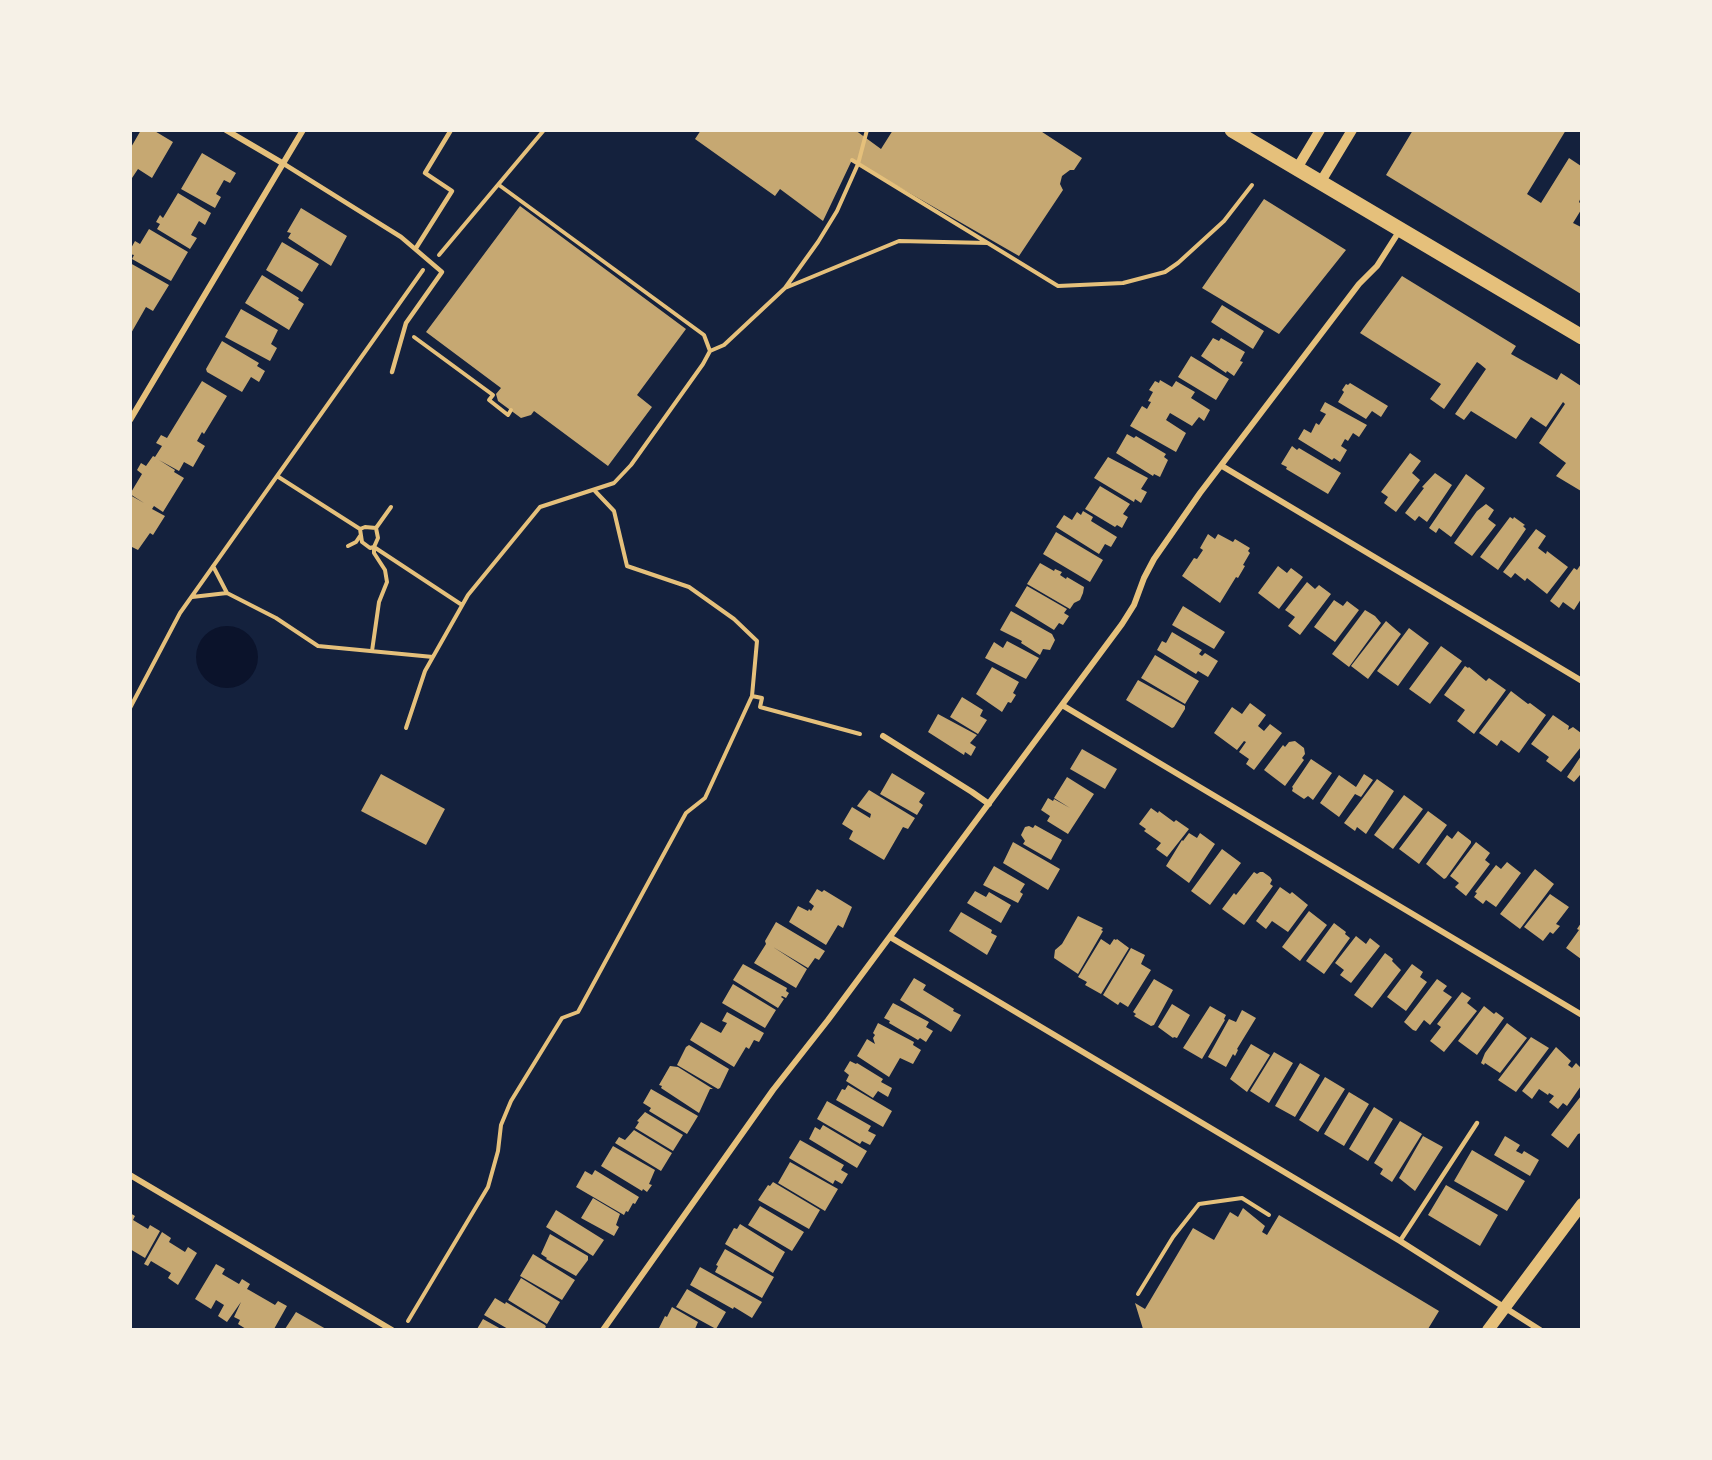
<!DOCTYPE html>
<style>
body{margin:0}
#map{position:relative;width:1712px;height:1460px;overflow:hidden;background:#14213d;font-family:Ubuntu,sans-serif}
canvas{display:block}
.frame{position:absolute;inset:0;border:132px solid #f6f1e7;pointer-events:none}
</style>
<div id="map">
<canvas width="1712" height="1460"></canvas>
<div class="frame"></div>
</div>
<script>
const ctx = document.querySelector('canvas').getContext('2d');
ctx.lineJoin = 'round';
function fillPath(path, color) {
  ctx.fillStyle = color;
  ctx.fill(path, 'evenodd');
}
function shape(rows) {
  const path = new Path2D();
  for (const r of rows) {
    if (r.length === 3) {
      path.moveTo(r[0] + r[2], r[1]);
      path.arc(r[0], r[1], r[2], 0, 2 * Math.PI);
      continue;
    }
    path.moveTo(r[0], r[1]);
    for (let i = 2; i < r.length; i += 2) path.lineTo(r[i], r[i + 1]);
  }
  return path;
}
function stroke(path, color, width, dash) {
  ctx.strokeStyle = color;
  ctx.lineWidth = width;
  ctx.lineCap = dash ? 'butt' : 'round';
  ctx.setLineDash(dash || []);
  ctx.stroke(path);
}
fillPath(shape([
 [227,657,31]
]), '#0b132b');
fillPath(shape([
 [141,130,153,130,173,142,152,178,138,169,130,181,130,149],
 [701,130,855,130,881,149,893,130,1039,130,1082,158,1074,170,1070,170,1062,176,1060,184,1063,190,1019,256,852,160,823,221,780,189,775,196,695,139],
 [1413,130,1566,130,1527,194,1541,203,1569,158,1581,166,1581,197,1579,202,1581,204,1581,210,1573,223,1581,227,1581,294,1386,175],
 [202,153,236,173,230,183,224,180,216,194,221,197,215,208,181,189],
 [178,193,211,213,205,225,199,221,191,235,197,238,190,249,157,229,160,224,156,222,160,215,163,218],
 [1264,199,1346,250,1279,334,1202,288],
 [520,206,686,329,637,395,652,407,608,466,534,411,531,415,521,418,498,401,496,394,501,388,426,332],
 [301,208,347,236,331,266,288,238,291,233,287,232],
 [149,229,188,252,171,281,132,259,134,255,130,254,130,250,135,241,140,244],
 [282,242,319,264,302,292,266,270],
 [130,263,169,285,153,311,146,307,130,335],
 [262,275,299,298,298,300,304,304,289,330,245,303],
 [1402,276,1516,346,1511,354,1557,380,1561,373,1581,386,1581,491,1556,476,1566,463,1539,443,1565,404,1563,402,1546,427,1531,417,1516,439,1471,411,1464,420,1455,414,1486,369,1480,364,1477,362,1444,409,1430,399,1441,384,1360,333],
 [1222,305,1264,331,1253,349,1211,322],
 [241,309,278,330,271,344,277,348,270,361,225,337],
 [1213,338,1219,341,1221,338,1245,352,1240,361,1243,362,1234,376,1227,371,1226,373,1201,356],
 [222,341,259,363,257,366,265,371,259,382,251,377,242,392,207,372,206,369],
 [1191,356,1229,379,1216,400,1178,377],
 [1160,380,1172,387,1176,381,1195,392,1191,398,1210,410,1204,421,1199,417,1192,426,1170,413,1166,420,1186,433,1176,452,1130,426,1142,406,1147,409,1151,402,1148,401,1153,392,1149,390,1155,381,1159,383],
 [202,381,227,396,204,434,202,432,197,441,205,446,193,467,184,462,179,471,159,460,175,470,174,472,184,478,163,512,154,506,152,509,165,516,153,535,150,533,138,550,130,546,130,495,144,503,130,494,142,474,137,470,141,463,146,466,153,456,155,457,162,446,156,443,161,435,167,438],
 [1350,383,1388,406,1381,417,1372,411,1366,419,1338,402,1344,392,1342,390,1346,384,1348,385],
 [1325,402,1367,425,1359,437,1353,433,1348,441,1345,439,1341,446,1347,450,1340,462,1334,458,1332,460,1298,439,1304,429,1311,433,1316,423,1319,425,1326,414,1320,411],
 [1127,434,1134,438,1136,436,1166,454,1164,457,1168,460,1160,477,1154,474,1153,476,1116,453],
 [1292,446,1297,450,1299,448,1341,473,1328,494,1286,469,1287,467,1281,464],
 [1410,453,1421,461,1412,473,1420,480,1396,512,1384,503,1388,497,1381,492],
 [1108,457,1148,478,1141,489,1147,492,1141,503,1135,499,1134,502,1094,478],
 [1435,473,1452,485,1427,522,1419,516,1415,521,1405,513,1424,488,1422,487],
 [1466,474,1485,488,1451,537,1439,528,1436,533,1429,528],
 [1100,486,1130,504,1123,514,1128,517,1122,528,1117,525,1115,527,1085,509],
 [1486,504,1494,510,1488,519,1496,525,1472,556,1454,543,1477,511],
 [1083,511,1093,517,1091,521,1117,537,1111,547,1105,544,1099,554,1056,527,1064,515,1072,520,1077,512,1081,515],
 [1510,517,1513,519,1514,517,1525,525,1523,526,1526,529,1498,570,1480,557],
 [1536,529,1546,536,1538,548,1546,554,1547,551,1568,567,1547,594,1527,578,1525,581,1515,573,1511,578,1503,572],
 [1056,532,1103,560,1090,582,1043,554],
 [1208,534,1215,539,1218,534,1233,542,1235,539,1250,548,1248,551,1250,553,1243,565,1245,566,1238,578,1236,577,1220,603,1182,576,1194,558,1197,559,1203,550,1200,548],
 [1040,563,1054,571,1055,569,1062,572,1060,575,1066,579,1067,577,1084,587,1083,593,1080,600,1074,603,1070,609,1027,584],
 [1581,564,1581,599,1574,610,1563,602,1559,608,1550,601,1574,568,1577,570],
 [1278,566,1287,573,1291,568,1303,577,1279,609,1258,593],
 [1307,582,1315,589,1319,585,1331,594,1300,635,1288,626,1295,617,1285,610],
 [1027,586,1067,609,1064,613,1069,616,1063,625,1059,623,1054,630,1015,606],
 [1334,600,1343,606,1347,601,1359,610,1335,642,1314,627],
 [1183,606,1225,632,1214,649,1172,625],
 [1365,610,1375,616,1381,623,1349,667,1332,654],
 [1011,611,1052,634,1055,640,1050,650,1043,649,1040,655,1021,643,1022,641,1000,630],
 [1386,621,1401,634,1368,679,1351,666],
 [1409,628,1429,643,1398,686,1377,671],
 [1172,632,1202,650,1199,654,1202,656,1205,653,1218,661,1208,677,1198,671,1196,674,1157,650,1162,641,1166,643],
 [1007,641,1039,658,1026,679,985,658,994,642,1003,648],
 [1441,646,1462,661,1430,704,1409,689],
 [1155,655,1199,681,1185,704,1141,678],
 [1465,666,1468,668,1469,667,1486,681,1489,678,1506,690,1474,734,1457,721,1465,710,1444,695],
 [992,667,1019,682,1013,693,1016,695,1011,703,1008,702,1002,712,976,694],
 [1138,680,1185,706,1185,709,1174,727,1172,728,1126,700],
 [1511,691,1528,704,1530,703,1546,715,1519,753,1501,740,1497,746,1479,733],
 [962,697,983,710,980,716,987,720,978,734,950,717],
 [1250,703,1266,715,1258,726,1264,731,1270,724,1282,733,1254,770,1246,764,1249,759,1239,752,1246,742,1244,741,1237,750,1214,733,1232,707,1242,714],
 [938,714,977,735,970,743,976,747,971,756,965,752,964,755,928,732],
 [1553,715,1569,726,1568,730,1573,727,1581,733,1581,747,1561,772,1546,761,1549,757,1531,744],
 [1295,741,1304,748,1305,754,1302,758,1304,760,1285,786,1264,770,1283,745,1285,747,1289,742],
 [1082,749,1117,769,1105,789,1070,769],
 [1581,756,1581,776,1580,775,1574,782,1567,777],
 [1311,759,1332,773,1313,800,1308,796,1304,799,1292,791,1293,788,1292,787],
 [892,773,925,793,919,802,923,805,917,815,880,794],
 [381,774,445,809,426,845,361,811],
 [1364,774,1373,780,1361,797,1355,794,1339,817,1320,803,1339,775,1356,787],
 [1067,777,1094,794,1068,834,1047,821,1050,816,1041,810,1048,798,1053,801,1054,799,1070,808,1054,798],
 [1377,779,1394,791,1366,834,1357,827,1355,831,1344,823],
 [869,790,915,818,908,829,903,827,884,860,849,839,853,831,842,824,852,807,870,818,871,814,857,806],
 [1404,795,1423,809,1393,849,1374,835],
 [1151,808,1158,813,1159,811,1174,822,1176,820,1189,829,1167,857,1156,849,1161,843,1144,831,1146,829,1139,824],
 [1428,811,1447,825,1419,864,1399,849],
 [1035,825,1062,840,1051,860,1023,844,1025,841,1021,835,1025,827,1029,826,1033,828],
 [1458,831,1471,841,1471,843,1446,878,1444,879,1426,864,1447,835,1452,839],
 [1189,833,1197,838,1200,833,1215,844,1189,883,1166,866,1182,840,1183,841],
 [1013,842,1060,869,1048,890,1003,863],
 [1476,842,1490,853,1485,860,1490,864,1466,896,1455,887,1459,883,1450,876],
 [1222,849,1241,863,1210,905,1191,891],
 [1507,862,1521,873,1496,907,1486,900,1483,904,1474,897,1477,893,1475,892,1496,865,1501,869],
 [994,866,1025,884,1020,892,1023,894,1018,903,983,885],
 [1535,869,1554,884,1520,929,1500,914],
 [1254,872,1257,874,1260,872,1263,872,1270,877,1272,880,1270,884,1273,886,1244,925,1222,909,1234,893,1236,895],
 [1280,887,1290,894,1292,892,1308,905,1288,932,1272,921,1266,929,1256,921],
 [817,889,822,892,824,890,852,907,843,928,838,925,826,945,789,922,798,906,808,911,809,909,811,911,814,906,809,902],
 [975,891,986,897,989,892,1011,905,1001,923,967,903],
 [1550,894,1569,907,1556,924,1560,926,1553,934,1550,932,1543,941,1524,927],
 [1309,911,1327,925,1300,961,1282,947],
 [961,912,992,930,991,933,997,936,987,955,949,931],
 [1078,916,1103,928,1101,930,1103,931,1078,974,1054,958,1055,950,1062,944],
 [776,922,825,951,819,960,815,958,808,968,773,947,807,969,796,988,754,963,766,944,765,941],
 [1334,923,1346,932,1345,934,1350,938,1324,974,1306,961],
 [1581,923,1581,959,1566,948,1579,930,1577,929],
 [1356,936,1366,944,1370,938,1380,946,1351,983,1340,975,1344,970,1335,963],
 [1101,939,1110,945,1114,939,1116,940,1117,939,1129,948,1101,994,1085,985,1087,982,1078,977],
 [1131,948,1145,955,1141,964,1151,970,1128,1007,1120,1002,1118,1005,1103,995],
 [1385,953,1393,959,1392,961,1401,970,1372,1008,1354,995],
 [743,964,787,988,786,991,789,993,786,998,782,996,781,997,784,999,778,1008,733,980],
 [1412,964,1423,972,1420,977,1427,982,1406,1011,1387,997],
 [914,978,926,985,923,990,954,1009,953,1011,961,1015,951,1032,900,1000],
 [1154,979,1173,990,1154,1025,1151,1026,1134,1016,1136,1014,1133,1012],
 [1437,979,1447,986,1443,991,1452,997,1430,1025,1424,1020,1416,1031,1413,1030,1404,1022],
 [733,984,776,1010,765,1028,722,1003],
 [1462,992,1471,998,1467,1003,1477,1011,1444,1052,1430,1041,1441,1027,1437,1024],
 [893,1003,929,1022,926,1027,933,1031,926,1042,920,1038,918,1040,889,1023,890,1021,884,1018],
 [1172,1004,1190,1015,1177,1038,1174,1037,1173,1038,1158,1027],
 [1210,1006,1226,1015,1224,1019,1225,1020,1202,1059,1183,1048],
 [1484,1006,1494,1014,1496,1012,1504,1018,1477,1055,1458,1041],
 [1242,1010,1256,1018,1237,1049,1238,1050,1235,1056,1233,1054,1226,1067,1208,1057,1229,1019,1236,1022],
 [727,1012,764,1033,759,1042,754,1040,749,1049,746,1047,734,1067,690,1040,701,1022,721,1033,727,1023,722,1021],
 [878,1023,914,1042,913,1045,921,1050,913,1064,900,1058,889,1077,857,1056,867,1039,875,1044,873,1038,875,1035,873,1033],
 [1507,1023,1527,1038,1500,1073,1485,1063,1484,1065,1481,1063,1485,1053],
 [1531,1037,1549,1048,1516,1092,1498,1080],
 [1251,1044,1270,1055,1247,1092,1230,1079],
 [689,1045,729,1069,720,1088,718,1089,677,1065,686,1047],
 [1556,1047,1571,1061,1568,1065,1572,1068,1576,1063,1581,1068,1581,1086,1567,1106,1563,1103,1558,1109,1549,1102,1554,1096,1549,1093,1548,1095,1539,1089,1532,1099,1522,1091],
 [1274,1052,1293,1063,1269,1103,1250,1091],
 [850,1061,856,1064,857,1063,883,1079,881,1082,892,1088,888,1097,878,1091,873,1098,846,1081,849,1075,844,1071],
 [1300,1063,1320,1075,1295,1117,1275,1106],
 [670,1066,678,1067,713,1089,710,1089,699,1113,661,1088,662,1086,659,1085],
 [1325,1077,1345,1089,1318,1132,1299,1120],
 [848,1085,892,1111,883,1127,836,1100,842,1089,845,1090],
 [651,1089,698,1116,687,1134,649,1111,651,1108,643,1103],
 [1349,1092,1369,1104,1344,1146,1324,1134],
 [1581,1096,1581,1133,1578,1134,1568,1148,1551,1135],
 [827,1101,871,1126,868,1131,876,1135,870,1145,862,1141,860,1144,817,1119],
 [1374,1107,1393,1119,1368,1161,1349,1149],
 [645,1112,683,1135,673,1151,635,1128,639,1122,637,1121],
 [1400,1121,1422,1134,1392,1182,1380,1174,1383,1169,1374,1163],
 [823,1125,867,1151,857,1168,809,1139,815,1127,820,1130],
 [634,1130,672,1153,661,1171,615,1143,619,1137,625,1140],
 [1423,1136,1443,1147,1415,1191,1399,1178],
 [1505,1136,1520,1145,1516,1151,1522,1154,1524,1151,1539,1160,1530,1176,1494,1155],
 [800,1140,844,1165,841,1170,848,1174,842,1184,835,1180,833,1184,789,1158],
 [613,1146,655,1170,649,1184,652,1185,647,1192,643,1189,642,1191,601,1166],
 [1472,1150,1525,1181,1507,1211,1454,1181],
 [790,1162,838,1189,825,1211,778,1183],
 [595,1170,639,1197,635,1204,633,1203,628,1212,626,1211,624,1215,576,1187,585,1171,592,1175],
 [773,1182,820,1210,809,1229,758,1200,768,1185,770,1186],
 [1446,1185,1498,1215,1480,1246,1428,1215],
 [593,1198,620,1214,616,1225,619,1227,614,1236,581,1218],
 [760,1206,804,1232,792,1251,748,1225],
 [1243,1208,1265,1226,1262,1232,1267,1235,1279,1215,1439,1311,1428,1329,1143,1329,1135,1303,1145,1309,1193,1228,1214,1240,1230,1212,1238,1217],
 [556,1210,604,1240,593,1256,546,1227],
 [130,1213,135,1216,133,1220,148,1229,150,1225,160,1231,145,1258,130,1249],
 [740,1224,785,1252,773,1273,725,1244,734,1228,737,1229],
 [162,1232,171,1238,169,1242,185,1252,188,1247,197,1253,178,1285,168,1278,171,1273,151,1261,148,1266,144,1264],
 [550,1234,588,1256,588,1260,576,1276,546,1259,547,1258,541,1254],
 [725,1249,774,1277,762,1298,715,1272,718,1266,716,1265],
 [533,1254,575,1280,562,1300,520,1276],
 [216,1264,225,1269,222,1274,239,1284,242,1279,250,1284,247,1289,249,1290,275,1305,278,1301,287,1306,274,1329,246,1329,238,1324,240,1320,234,1317,241,1302,227,1322,218,1316,224,1305,216,1300,211,1309,195,1299],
 [700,1267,762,1302,752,1318,734,1307,733,1309,690,1285],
 [521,1278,560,1302,547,1324,508,1300],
 [687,1289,726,1312,716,1329,676,1307],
 [495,1298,505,1304,506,1302,545,1325,546,1327,544,1329,508,1329,484,1315],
 [672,1307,698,1322,695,1329,659,1328,665,1316,667,1317],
 [296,1312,326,1329,285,1329],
 [483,1319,501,1329,477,1329]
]), '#c6a872');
stroke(shape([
 [852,160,1058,286,1123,283,1165,272,1178,263,1224,221,1252,185],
 [499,185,704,335,710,351],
 [439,255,544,130],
 [785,288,899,241,988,243],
 [414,337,493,395,489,400,508,415,511,410],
 [277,476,360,529],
 [376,528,391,507],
 [348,546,356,542,360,536],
 [213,566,227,593],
 [192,597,227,593,276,618,318,646,433,657],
 [372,651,379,602,387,582,385,570,374,553,374,547,370,548,362,542,360,529,365,527,376,528,378,538,374,547,462,605],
 [752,696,762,698,760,707,860,734],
 [130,708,180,613,423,270],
 [406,728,425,671,468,595,540,507,614,483,631,465,703,364,710,351,724,345,785,288,818,242,837,211,858,164,867,130],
 [1138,1294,1173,1237,1199,1204,1242,1198,1269,1215],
 [408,1321,488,1187,498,1151,501,1125,511,1101,562,1018,578,1012,686,813,705,798,752,696,757,641,734,619,689,587,627,566,614,511,595,491]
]), '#e5c07b', 4);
stroke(shape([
 [284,164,401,237,442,272,406,323,392,372],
 [416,248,452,191,425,173,451,130],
 [1400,1241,1477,1123]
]), '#e5c07b', 4.5);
stroke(shape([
 [226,130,284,164],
 [130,420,303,130],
 [1222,466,1582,681],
 [1062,705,1582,1015],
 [883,736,972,792,989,804],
 [890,937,1400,1241,1540,1330],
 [130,1175,392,1330],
 [603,1330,773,1090,828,1020,1122,624,1134,605,1144,578,1154,559,1200,493,1359,284,1377,266,1400,230]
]), '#e5c07b', 6);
stroke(shape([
 [1296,170,1320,130],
 [1320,183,1352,130]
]), '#e5c07b', 10);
stroke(shape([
 [1488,1330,1582,1204]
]), '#e5c07b', 12);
stroke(shape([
 [1232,130,1582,337]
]), '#e5c07b', 15);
</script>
